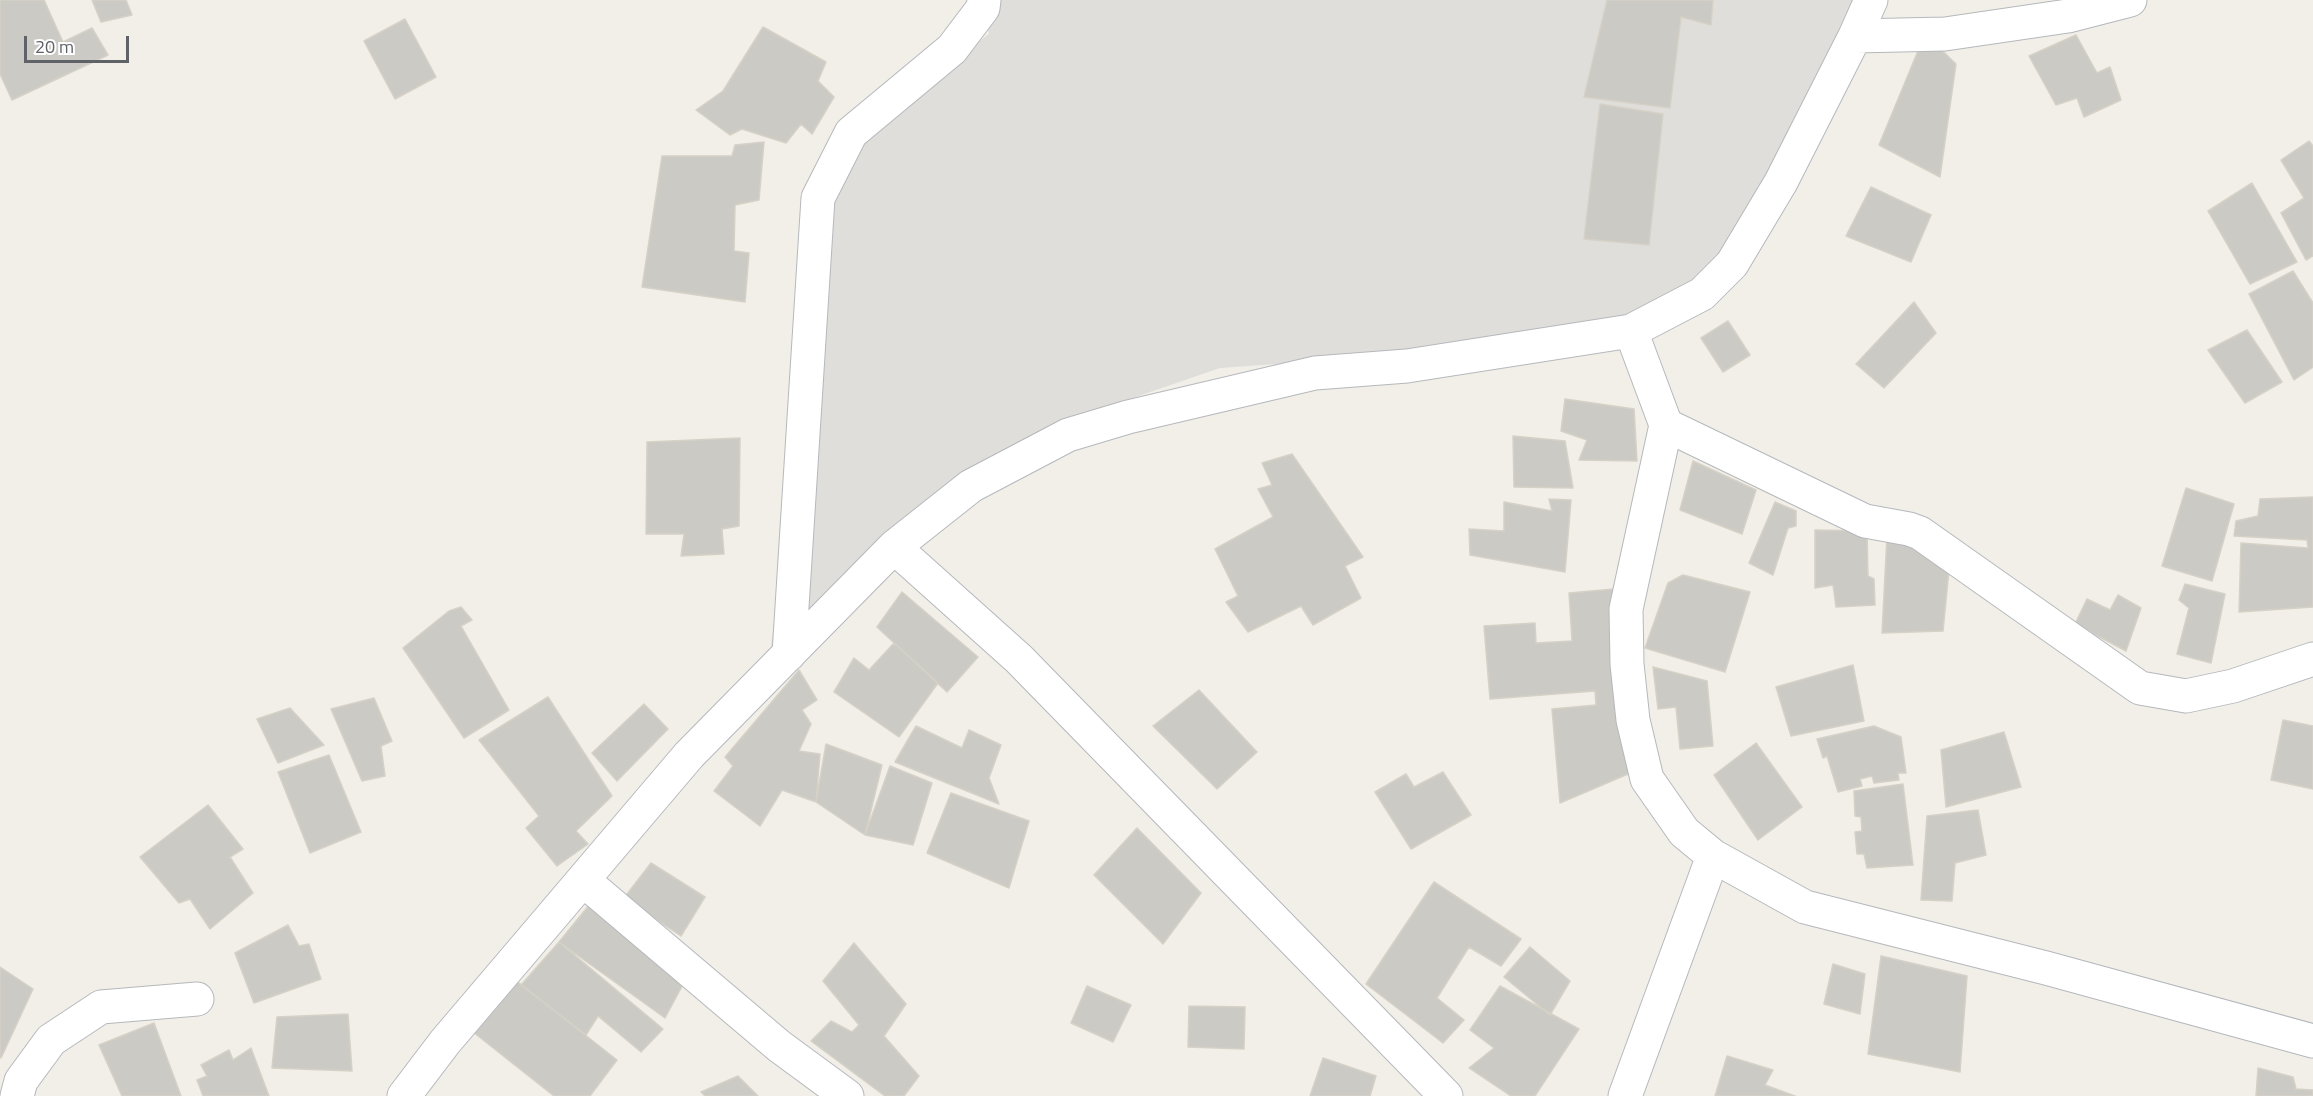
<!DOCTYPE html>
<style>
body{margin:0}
#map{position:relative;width:2313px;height:1096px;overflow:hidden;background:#f1efe8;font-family:"Titillium Web",sans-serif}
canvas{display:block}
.scale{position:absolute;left:24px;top:36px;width:105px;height:27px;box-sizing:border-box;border:3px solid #5f6368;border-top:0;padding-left:8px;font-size:18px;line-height:21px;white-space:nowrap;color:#5f6368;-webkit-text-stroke:4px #fff;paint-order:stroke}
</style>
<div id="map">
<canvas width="2313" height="1096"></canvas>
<div class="scale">20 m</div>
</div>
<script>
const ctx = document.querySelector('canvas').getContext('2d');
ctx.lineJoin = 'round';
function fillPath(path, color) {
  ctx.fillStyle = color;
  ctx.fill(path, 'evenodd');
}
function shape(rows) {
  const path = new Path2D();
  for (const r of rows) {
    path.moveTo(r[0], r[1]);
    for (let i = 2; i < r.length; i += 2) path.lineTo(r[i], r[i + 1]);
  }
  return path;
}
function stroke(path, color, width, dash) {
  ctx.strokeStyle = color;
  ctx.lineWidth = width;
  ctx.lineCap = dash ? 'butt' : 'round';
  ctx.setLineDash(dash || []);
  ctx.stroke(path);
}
fillPath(shape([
 [988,0,1864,0,1711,275,1603,332,1375,357,1220,368,1092,412,976,470,771,646,794,453,801,248,871,121,989,34,983,8]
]), '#e0deda');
const building = shape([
 [0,0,44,0,63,42,92,28,108,55,12,100,0,74,0,0],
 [92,0,126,0,132,15,101,22,92,0],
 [1607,0,1713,0,1711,25,1681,17,1670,108,1584,97,1607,0],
 [405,19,436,77,395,99,364,41,405,19],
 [763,27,826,62,818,81,834,97,812,134,801,124,786,143,742,129,730,135,696,110,723,91,763,27],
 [1925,34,1956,64,1940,177,1879,145,1925,34],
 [2076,35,2097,73,2110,67,2121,100,2084,117,2077,98,2056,105,2029,56,2076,35],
 [1600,104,1663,114,1649,245,1584,239,1600,104],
 [2309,141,2313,146,2313,256,2306,260,2281,213,2304,198,2281,160,2309,141],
 [764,142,759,200,735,205,734,251,749,253,745,302,642,287,662,156,732,156,735,145,764,142],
 [2252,183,2297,262,2250,284,2208,211,2252,183],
 [1871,187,1931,215,1911,262,1846,236,1871,187],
 [2293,271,2313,303,2313,367,2294,380,2249,294,2293,271],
 [1914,302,1936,333,1884,388,1856,364,1914,302],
 [1728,321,1750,355,1723,372,1701,338,1728,321],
 [2247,330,2282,382,2245,403,2208,350,2247,330],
 [1565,399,1634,409,1637,461,1579,460,1587,440,1561,431,1565,399],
 [1513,436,1565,441,1573,488,1514,487,1513,436],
 [740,438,739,526,722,529,724,554,681,556,684,534,646,534,647,442,740,438],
 [1292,454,1363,557,1345,566,1361,598,1313,625,1301,606,1248,632,1226,602,1238,596,1215,549,1273,517,1258,489,1272,485,1262,463,1292,454],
 [1693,461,1756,490,1742,534,1680,510,1693,461],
 [2186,488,2234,504,2212,581,2162,566,2186,488],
 [2313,497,2313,607,2239,612,2241,543,2308,548,2307,540,2234,536,2236,521,2258,516,2260,499,2313,497],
 [1549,499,1571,500,1565,572,1470,555,1469,529,1504,531,1504,502,1552,511,1549,499],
 [1775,502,1796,511,1796,526,1788,528,1773,575,1749,563,1775,502],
 [1815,530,1867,531,1868,576,1874,579,1875,605,1836,607,1833,585,1815,588,1815,530],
 [1887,536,1929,539,1950,560,1943,631,1882,633,1887,536],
 [1683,575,1750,592,1725,672,1645,648,1668,583,1683,575],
 [2185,584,2225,594,2211,663,2177,654,2189,608,2179,600,2185,584],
 [1614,589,1628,774,1560,803,1552,709,1596,705,1595,691,1490,699,1484,626,1535,623,1536,643,1572,641,1569,593,1614,589],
 [902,592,978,657,947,692,877,627,902,592],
 [2118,595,2141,608,2126,651,2075,624,2087,599,2110,610,2118,595],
 [461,607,472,620,461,626,509,710,464,738,403,648,449,611,461,607],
 [894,643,938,683,899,737,834,692,854,658,869,670,894,643],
 [1853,665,1864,721,1791,736,1776,687,1853,665],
 [1653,667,1707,681,1713,746,1680,749,1676,707,1658,709,1653,667],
 [799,670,817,700,802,710,811,724,799,751,820,754,816,802,782,790,760,826,714,791,733,766,725,757,799,670],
 [1199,690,1257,752,1217,789,1153,726,1199,690],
 [548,697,612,796,576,831,588,844,557,866,526,828,539,816,479,740,548,697],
 [374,698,392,741,381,746,385,776,362,781,331,709,374,698],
 [644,704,668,729,617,781,592,753,644,704],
 [290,708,324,745,278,763,257,719,290,708],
 [2283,720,2313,726,2313,789,2271,780,2283,720],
 [916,726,962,748,969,730,1001,745,989,778,999,804,895,762,916,726],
 [1874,726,1901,737,1906,773,1898,773,1899,780,1874,783,1872,776,1860,779,1862,786,1838,792,1827,756,1823,758,1817,739,1874,726],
 [2004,732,2021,787,1946,807,1941,750,2004,732],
 [1756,743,1802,807,1758,840,1714,775,1756,743],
 [826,744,882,765,865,835,816,802,826,744],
 [329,755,361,832,310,853,278,772,329,755],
 [890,766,932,783,913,845,865,835,890,766],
 [1443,772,1471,815,1411,849,1375,792,1406,774,1414,787,1443,772],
 [1903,784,1913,865,1867,868,1864,854,1857,854,1855,832,1862,831,1861,817,1855,816,1854,791,1903,784],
 [951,793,1029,821,1009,888,927,853,951,793],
 [208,805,243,849,230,857,253,893,210,929,190,899,179,903,140,857,208,805],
 [1978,810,1986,855,1955,863,1952,901,1921,900,1927,816,1978,810],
 [1137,828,1201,893,1163,944,1094,875,1137,828],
 [651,863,705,897,681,936,624,898,651,863],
 [1434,882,1521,939,1501,966,1469,947,1437,998,1464,1020,1443,1043,1366,984,1434,882],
 [590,904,687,977,665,1018,559,942,590,904],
 [288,925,299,946,309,944,321,979,254,1003,235,953,288,925],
 [559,942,663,1029,641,1052,598,1016,586,1035,521,985,559,942],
 [854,943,906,1004,884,1036,919,1076,904,1096,885,1096,811,1041,831,1021,852,1032,859,1025,823,981,854,943],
 [1530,947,1570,981,1550,1015,1504,977,1530,947],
 [1881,956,1967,976,1960,1072,1868,1054,1881,956],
 [1833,964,1865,974,1860,1014,1824,1004,1833,964],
 [0,967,33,989,1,1058,0,1057,0,967],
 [514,979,617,1060,590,1096,554,1096,473,1032,514,979],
 [1087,986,1131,1005,1113,1042,1071,1023,1087,986],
 [1500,986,1579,1029,1535,1096,1511,1096,1469,1068,1494,1048,1470,1030,1500,986],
 [1189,1006,1245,1007,1244,1049,1188,1047,1189,1006],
 [348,1014,352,1071,272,1068,277,1017,348,1014],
 [154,1023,181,1096,122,1096,99,1045,154,1023],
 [251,1048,269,1096,203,1096,197,1080,207,1076,201,1065,229,1050,233,1060,251,1048],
 [1727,1056,1773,1070,1765,1085,1795,1096,1715,1096,1727,1056],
 [1323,1058,1376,1076,1370,1096,1310,1096,1323,1058],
 [2258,1068,2293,1077,2296,1089,2313,1090,2313,1096,2256,1096,2258,1068],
 [738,1076,758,1096,705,1096,701,1092,738,1076]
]);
fillPath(building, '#cccac5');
stroke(building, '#d6d1c6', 1.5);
const minor = shape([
 [1855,36,1945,34,2068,16,2130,0],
 [1631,331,1666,425,1626,609,1627,664,1633,720,1647,779,1684,832,1713,856,1805,907,2046,968,2313,1041],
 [1666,425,1865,521,1909,529,1920,533,2140,688,2186,696,2233,686,2313,659],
 [894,547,1019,659,1446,1096],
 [789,654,818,198,851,133,952,49,983,8,984,0],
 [583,880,779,1046,847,1096],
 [17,1096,21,1081,51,1040,101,1007,197,999],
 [404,1096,445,1042,689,755,894,547,971,486,1068,435,1128,417,1315,373,1407,366,1631,331,1702,294,1732,264,1781,182,1855,36,1871,0],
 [1625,1096,1713,856]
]);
stroke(minor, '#b5b8bc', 35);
stroke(minor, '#fff', 33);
</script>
